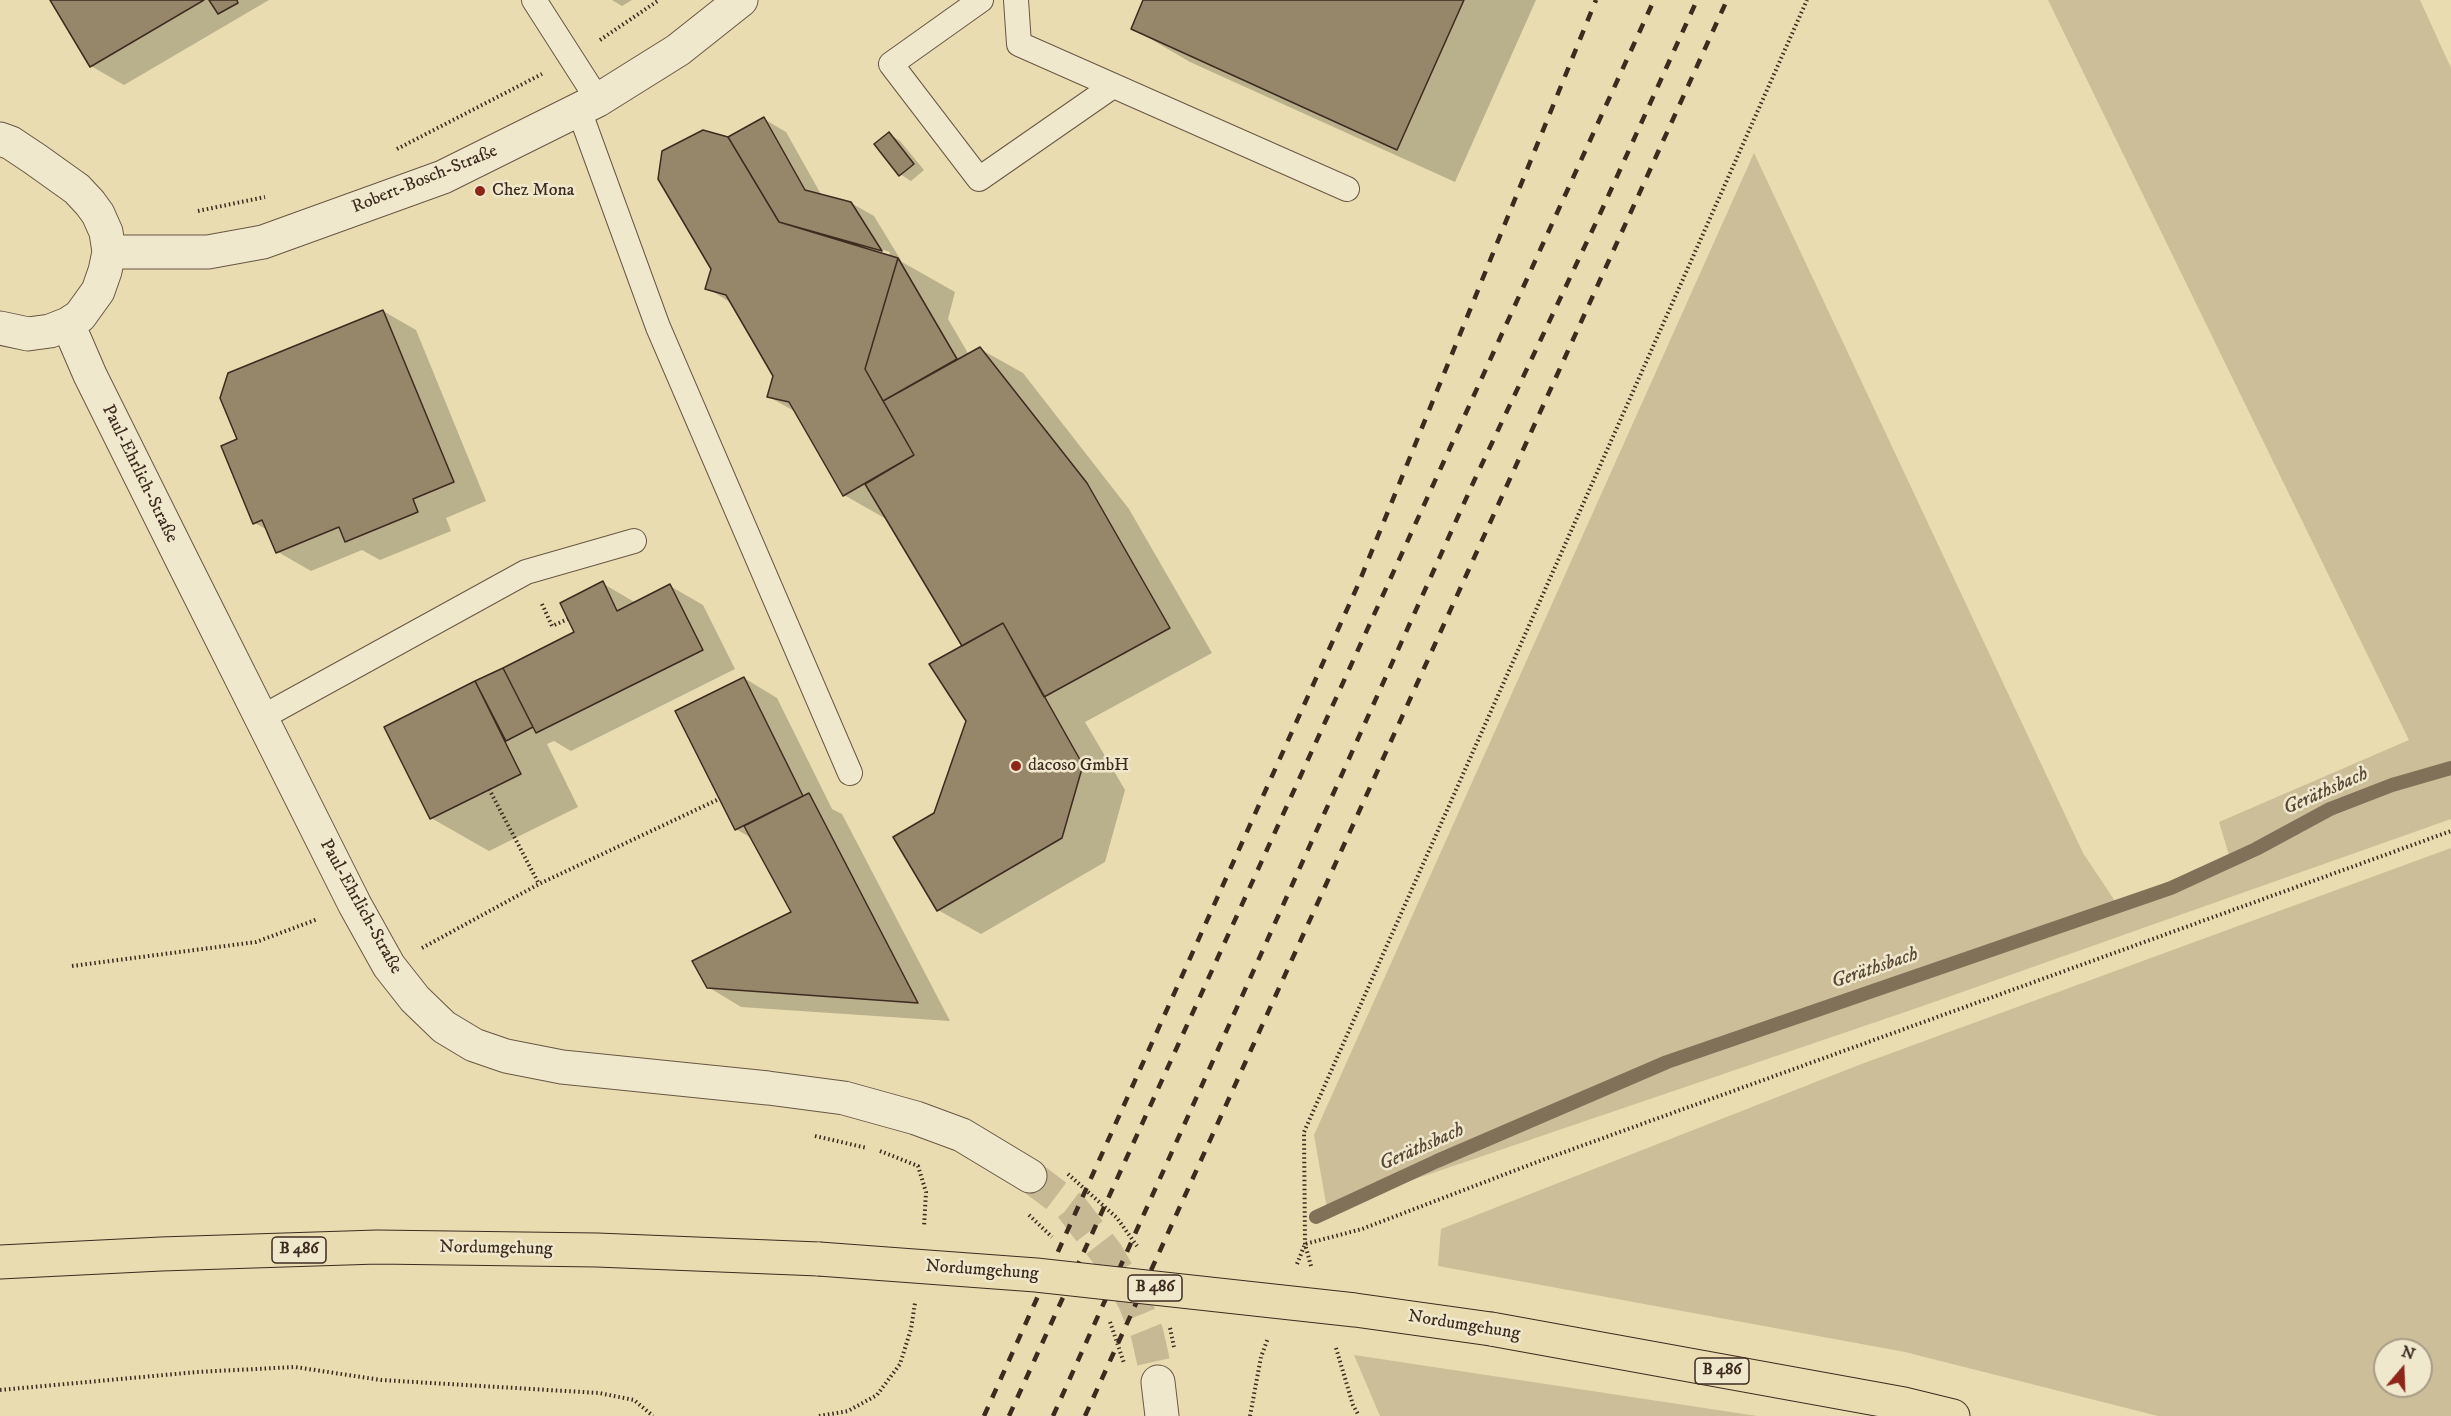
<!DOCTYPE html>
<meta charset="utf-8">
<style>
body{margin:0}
#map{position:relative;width:2451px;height:1416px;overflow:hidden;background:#e8dcb0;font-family:"IM FELL DW Pica",serif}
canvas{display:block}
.north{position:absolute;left:2373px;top:1338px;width:60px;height:60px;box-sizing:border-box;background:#f0e8cc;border:2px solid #a89c87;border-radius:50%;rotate:19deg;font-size:16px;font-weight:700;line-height:24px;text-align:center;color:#3d2b20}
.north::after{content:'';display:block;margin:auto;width:21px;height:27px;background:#8f2418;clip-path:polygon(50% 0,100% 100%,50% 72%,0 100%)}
</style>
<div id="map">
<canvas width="2451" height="1416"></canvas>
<div class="north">N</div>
</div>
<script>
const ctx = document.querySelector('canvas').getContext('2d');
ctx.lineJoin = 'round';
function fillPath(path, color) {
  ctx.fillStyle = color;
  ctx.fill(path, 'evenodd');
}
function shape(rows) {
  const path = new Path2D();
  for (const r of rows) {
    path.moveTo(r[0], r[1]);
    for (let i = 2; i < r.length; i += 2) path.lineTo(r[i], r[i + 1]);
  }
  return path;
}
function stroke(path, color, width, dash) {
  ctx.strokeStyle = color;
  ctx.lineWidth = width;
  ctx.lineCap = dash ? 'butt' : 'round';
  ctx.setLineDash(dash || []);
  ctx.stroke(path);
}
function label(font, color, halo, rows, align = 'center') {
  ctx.font = font + ' "IM FELL DW Pica",serif';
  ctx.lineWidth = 5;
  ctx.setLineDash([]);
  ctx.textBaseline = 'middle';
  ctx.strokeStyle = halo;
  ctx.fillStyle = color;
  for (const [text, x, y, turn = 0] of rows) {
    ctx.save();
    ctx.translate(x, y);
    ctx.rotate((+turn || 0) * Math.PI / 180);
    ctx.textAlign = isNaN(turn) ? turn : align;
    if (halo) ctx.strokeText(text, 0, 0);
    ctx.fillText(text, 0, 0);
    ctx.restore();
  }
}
fillPath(shape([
 [2048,0,2420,0,2451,68,2451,819,1917,1008,1327,1209,1314,1135,1754,153,2083,853,2117,904,2229,855,2219,822,2409,740],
 [2451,848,2451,1416,2158,1416,1905,1352,1438,1266,1441,1229,1859,1065],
 [2385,1350,2421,1350,2421,1386,2385,1386],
 [1354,1355,1757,1416,1380,1416]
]), '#cbbe98');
fillPath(shape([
 [52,0,269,0,124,85,91,66],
 [612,0,632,0,622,6],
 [1144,0,1536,0,1455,182,1190,62,1132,28],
 [764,119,786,132,822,196,851,203,874,216,902,262,955,292,948,319,969,355,980,349,1023,373,1129,509,1212,653,1085,722,1125,790,1105,862,981,934,938,910,936,814,967,721,964,647,888,520,844,495,796,412,769,397,775,376,733,304,707,288,712,268,728,139],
 [820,232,890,252,889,255,825,236],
 [889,134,900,141,924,170,911,181,900,174],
 [383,311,416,330,486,501,446,518,451,531,380,560,362,550,311,571,278,552,269,531,255,523,239,440],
 [602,583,636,603,670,586,703,605,735,669,571,751,554,741,547,744,578,807,489,851,431,818,386,728,576,633],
 [744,678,777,698,832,809,842,814,950,1021,741,1007,708,987,793,912,753,839,736,829]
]), '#0003');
stroke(shape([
 [1316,1217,1437,1161,1667,1062,2171,888,2256,849,2330,809,2392,785,2451,768]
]), '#817159', 14);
const building = shape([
 [50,0,204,0,90,67,50,0],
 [209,0,237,0,238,3,218,14,209,0],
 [1143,0,1464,0,1397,150,1131,29,1143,0],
 [764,117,805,190,851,202,882,251,779,222,728,137,764,117],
 [703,130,728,137,779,222,898,258,865,369,914,455,843,496,789,402,767,397,773,376,726,295,705,289,711,269,658,179,662,151,703,130],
 [889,132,914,164,899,176,874,144,889,132],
 [898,258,957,359,883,401,865,369,898,258],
 [383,310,454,482,413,499,418,512,345,542,339,527,276,553,262,520,253,524,221,446,237,439,220,398,228,373,383,310],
 [980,347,1087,483,1170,628,1044,697,1003,623,962,646,865,484,914,455,883,401,980,347],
 [603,581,617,611,670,584,703,650,536,733,503,668,574,632,560,603,603,581],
 [1003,623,1083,765,1062,838,937,911,893,837,934,813,966,721,929,664,1003,623],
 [503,668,533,727,506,741,475,681,503,668],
 [744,677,803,796,735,830,675,711,744,677],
 [475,681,521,774,430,819,384,727,475,681],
 [809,793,918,1003,707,988,692,961,791,912,744,826,809,793]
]);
fillPath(building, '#96876b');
stroke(building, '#3d2b20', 1.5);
stroke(shape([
 [1030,1176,1071,1207,1108,1255,1134,1301,1147,1333,1158,1382]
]), '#c6b993', 33, [33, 16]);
const service = shape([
 [534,0,598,100],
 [981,0,891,64,979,179,1113,86],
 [1016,0,1019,44,1347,189],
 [579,110,658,327,850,773],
 [257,713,268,714,526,572,634,541]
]);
const minor = shape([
 [0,139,11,143,35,159,77,189,90,203,98,214,106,232,109,252,105,271,98,291,80,316,68,324,50,331,28,334,0,328],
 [109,252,208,252,263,242,443,177,598,100,678,50,741,0],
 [68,324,90,375,182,560,355,905,389,966,415,999,444,1027,474,1045,506,1056,562,1067,768,1088,844,1098,916,1118,962,1135,1030,1176],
 [1158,1382,1162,1416]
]);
const primary = shape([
 [0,1262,161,1254,377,1247,597,1250,819,1259],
 [1491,1329,1904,1404,1953,1416]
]);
stroke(service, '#685744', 26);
stroke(minor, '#685744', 35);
stroke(primary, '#3d2b20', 35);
stroke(shape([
 [600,40,659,0],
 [397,149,542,74],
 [198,211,265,197],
 [542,604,552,626,568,619],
 [489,789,539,884],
 [422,948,539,884,719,799],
 [72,966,256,942,318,919],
 [815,1136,867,1148],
 [880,1151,918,1166,926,1192,924,1227],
 [1068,1174,1117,1218,1137,1246],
 [1029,1215,1052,1237],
 [1297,1264,1305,1244,1362,1229,1537,1162,2451,831],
 [1311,1266,1305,1244,1304,1132,1807,0],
 [1110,1322,1124,1363],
 [1170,1328,1174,1347],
 [1336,1348,1353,1405,1359,1416],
 [0,1390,197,1372,295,1367,381,1380,599,1393,634,1400,653,1416],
 [819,1416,848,1411,877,1395,900,1364,911,1329,915,1303],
 [1250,1416,1261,1357,1268,1338]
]), '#3d2b20', 4, [1.5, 3]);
stroke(service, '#f0e8cc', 24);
stroke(minor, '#f0e8cc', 33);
stroke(primary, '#e8dcb0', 33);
stroke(shape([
 [984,1416,1358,585,1596,0],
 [1009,1416,1654,0],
 [1053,1416,1474,481,1600,214,1697,0],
 [1085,1416,1727,0]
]), '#3d2b20', 4.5, [10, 10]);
const primaryBridge = shape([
 [819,1259,1036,1275,1355,1310,1491,1329]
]);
stroke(primaryBridge, '#3d2b20', 35, []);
stroke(primaryBridge, '#e8dcb0', 33);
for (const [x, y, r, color] of [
 [480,191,6,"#8f2418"],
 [1016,766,6,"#8f2418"]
]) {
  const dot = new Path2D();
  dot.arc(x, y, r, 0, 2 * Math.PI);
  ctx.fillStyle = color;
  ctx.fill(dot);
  stroke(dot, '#f0e8cc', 2);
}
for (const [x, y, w] of [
 [299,1250,54],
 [1155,1288,54],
 [1722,1371,54]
]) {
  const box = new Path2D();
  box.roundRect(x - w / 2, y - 13, w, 26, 4.5);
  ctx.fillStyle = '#f0e8cc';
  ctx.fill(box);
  stroke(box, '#3d2b20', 1.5);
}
label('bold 16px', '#3d2b20', null, [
 ["B 486",299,1250],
 ["B 486",1155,1288],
 ["B 486",1722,1371]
]);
label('18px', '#3d2b20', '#f0e8cc', [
 ["Robert-Bosch-Straße",425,180,-22],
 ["Paul-Ehrlich-Straße",139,474,64],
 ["Paul-Ehrlich-Straße",360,907,61],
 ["Nordumgehung",496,1249,1],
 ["Nordumgehung",982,1271,4],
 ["Nordumgehung",1464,1326,9]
]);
label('18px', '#3d2b20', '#f0e8cc', [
 ["Chez Mona",492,191],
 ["dacoso GmbH",1028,766]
], 'left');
label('italic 20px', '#594838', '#f0e8cc', [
 ["Geräthsbach",2326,792,-24],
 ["Geräthsbach",1875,969,-19],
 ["Geräthsbach",1422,1148,-24]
]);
</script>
